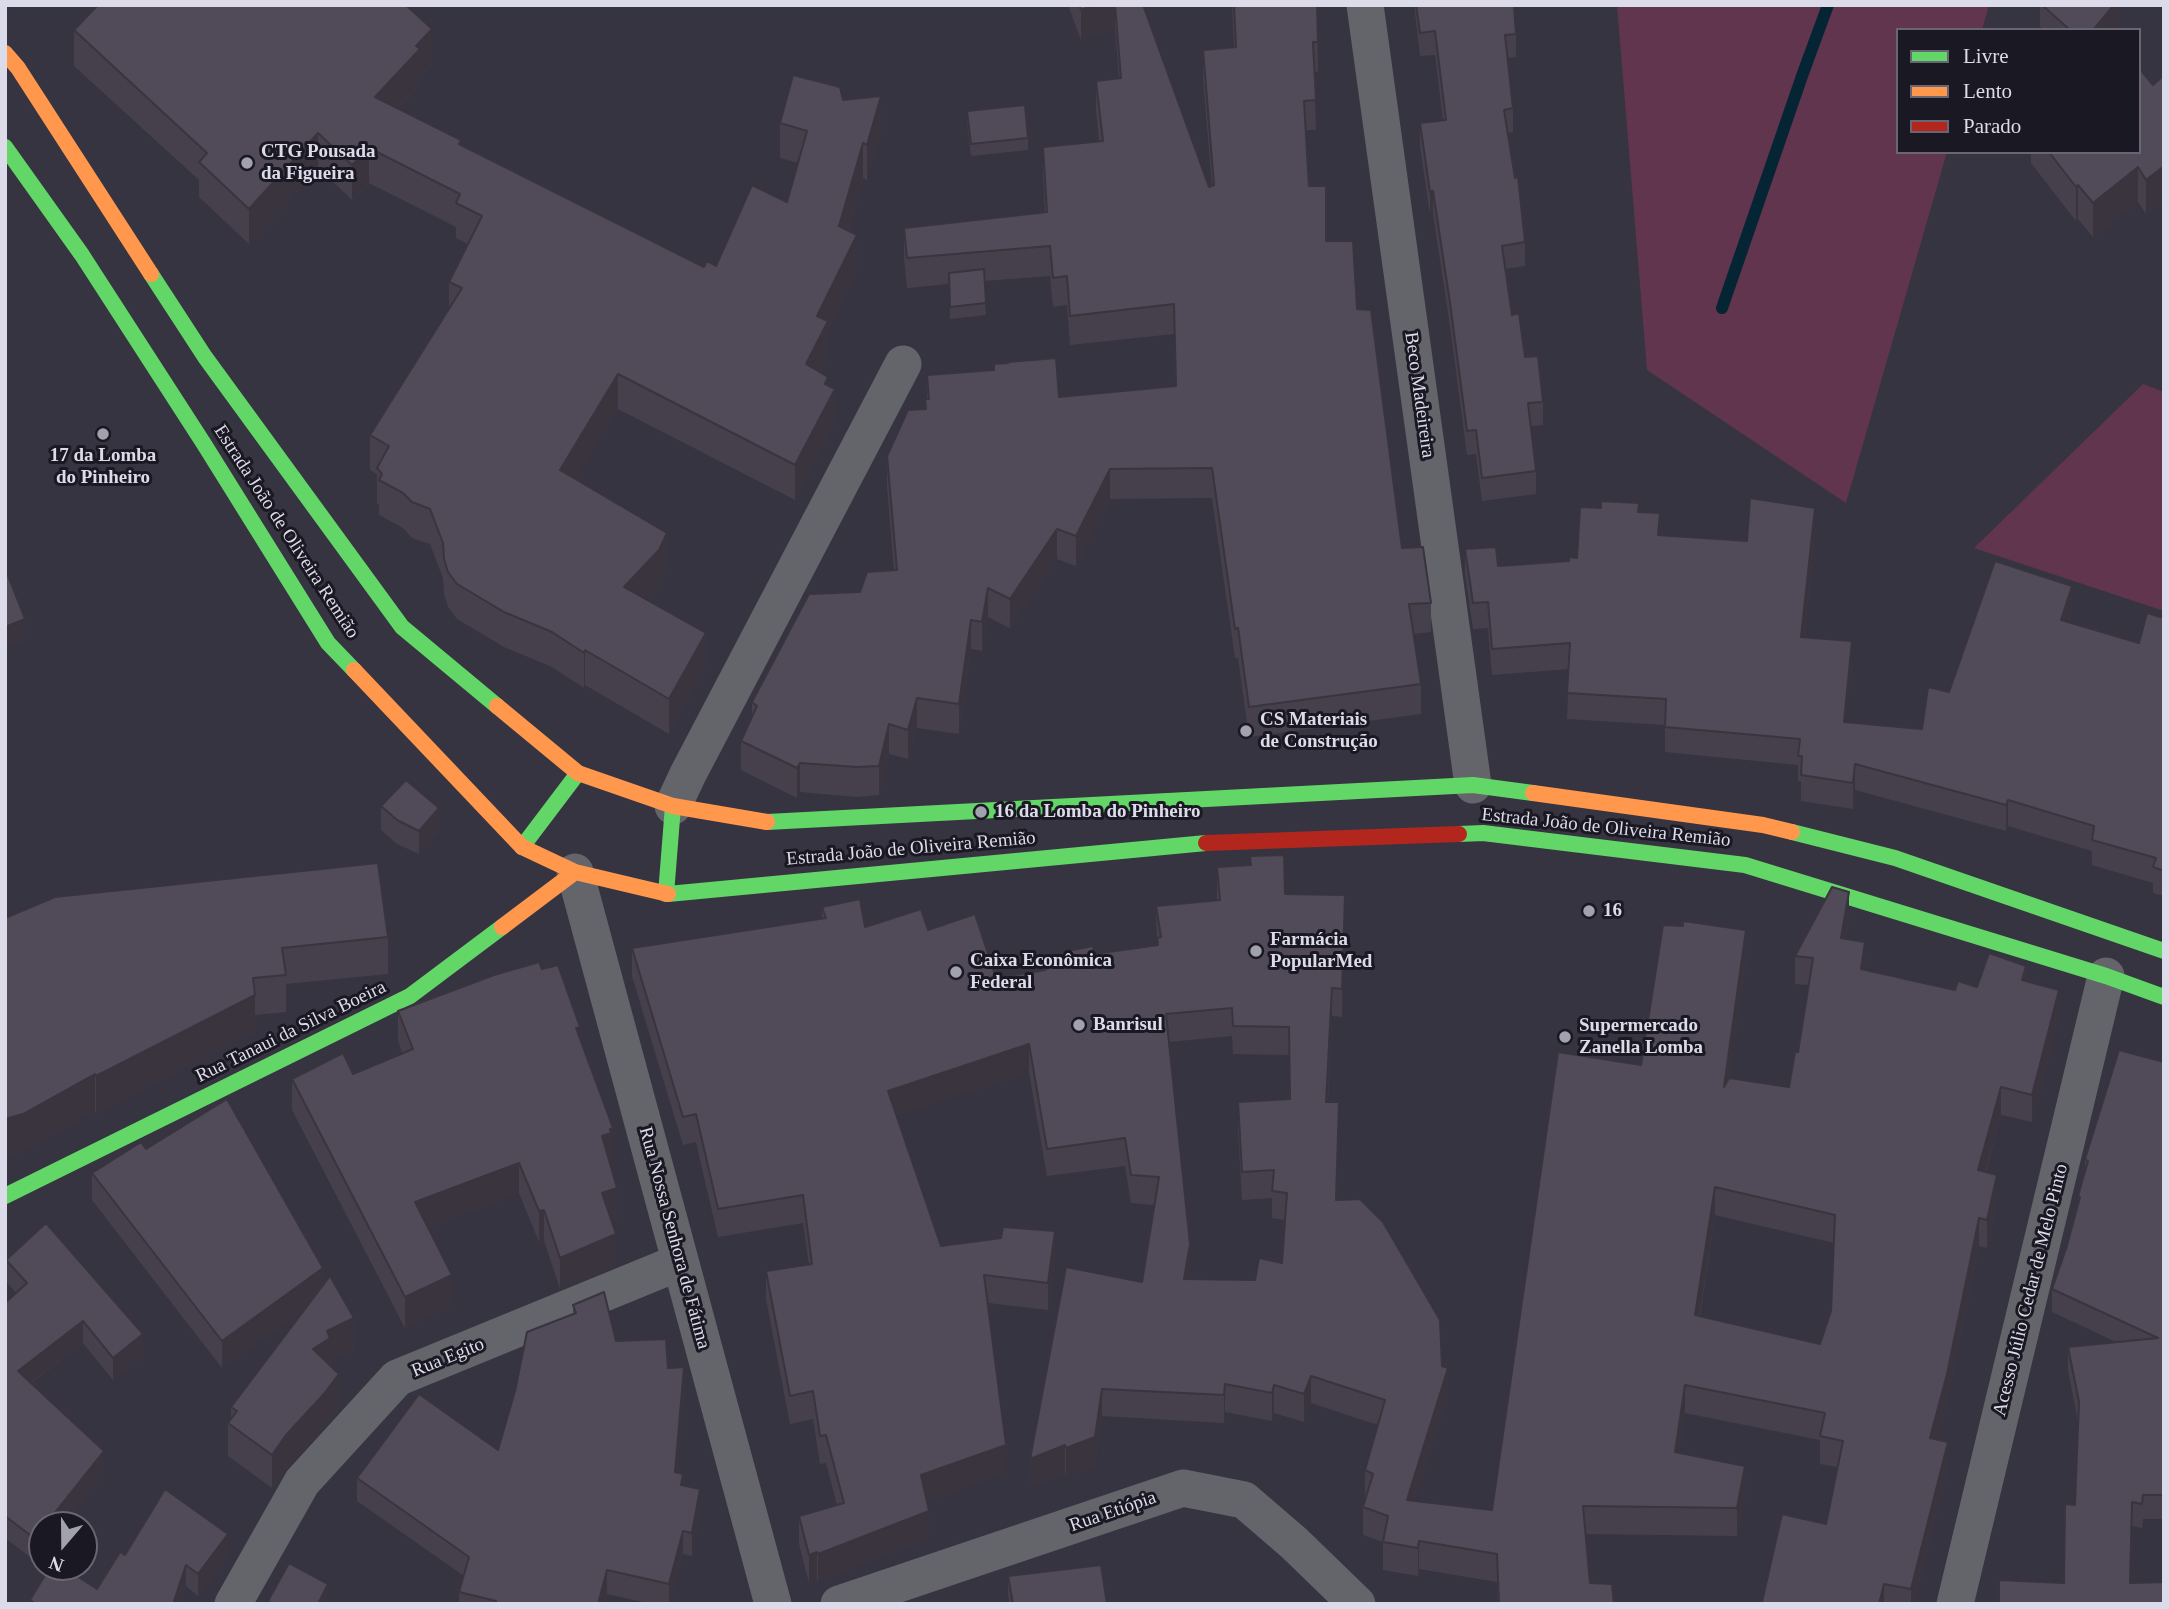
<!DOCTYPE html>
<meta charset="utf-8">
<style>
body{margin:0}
#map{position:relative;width:2169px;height:1609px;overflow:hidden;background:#363440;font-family:"Times New Roman",serif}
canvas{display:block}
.frame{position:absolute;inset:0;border:7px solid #dcdbe9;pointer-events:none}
.legend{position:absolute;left:1896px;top:28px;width:245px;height:126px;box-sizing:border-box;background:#1a1822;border:2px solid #686672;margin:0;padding:9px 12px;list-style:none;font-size:21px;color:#dcdbe9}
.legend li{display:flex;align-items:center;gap:14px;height:35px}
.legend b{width:35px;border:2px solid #686672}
.north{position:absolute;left:28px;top:1511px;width:70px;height:70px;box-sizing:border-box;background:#1a1822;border:2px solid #686672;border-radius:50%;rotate:200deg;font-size:19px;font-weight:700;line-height:28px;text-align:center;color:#dcdbe9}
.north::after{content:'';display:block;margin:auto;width:24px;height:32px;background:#a2a1ae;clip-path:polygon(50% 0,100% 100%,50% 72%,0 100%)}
</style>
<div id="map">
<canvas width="2169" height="1609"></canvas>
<div class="frame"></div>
<ul class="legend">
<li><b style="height:9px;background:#63d668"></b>Livre</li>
<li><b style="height:9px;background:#ff974d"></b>Lento</li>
<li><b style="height:9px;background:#b3261e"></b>Parado</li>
</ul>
<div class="north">N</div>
</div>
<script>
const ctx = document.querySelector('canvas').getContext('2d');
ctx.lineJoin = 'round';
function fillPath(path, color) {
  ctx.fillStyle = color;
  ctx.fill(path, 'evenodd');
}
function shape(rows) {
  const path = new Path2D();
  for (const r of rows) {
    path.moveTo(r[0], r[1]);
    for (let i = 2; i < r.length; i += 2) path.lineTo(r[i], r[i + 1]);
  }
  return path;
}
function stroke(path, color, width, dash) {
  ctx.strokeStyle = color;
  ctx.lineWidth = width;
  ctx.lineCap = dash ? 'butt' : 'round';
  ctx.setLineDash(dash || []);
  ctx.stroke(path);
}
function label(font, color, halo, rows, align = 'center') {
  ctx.font = font + ' "Times New Roman",serif';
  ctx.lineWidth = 6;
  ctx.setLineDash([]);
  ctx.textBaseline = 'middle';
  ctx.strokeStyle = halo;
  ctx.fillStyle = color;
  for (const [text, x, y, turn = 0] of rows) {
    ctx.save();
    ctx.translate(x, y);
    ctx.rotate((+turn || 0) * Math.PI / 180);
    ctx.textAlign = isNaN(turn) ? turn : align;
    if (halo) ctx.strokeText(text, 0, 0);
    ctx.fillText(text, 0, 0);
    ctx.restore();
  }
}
fillPath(shape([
 [1617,5,1989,5,1982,30,1898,30,1898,152,1947,152,1846,503,1647,370],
 [2143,384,2164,392,2164,611,1974,548]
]), '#60354d');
stroke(shape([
 [1722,308,1802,76,1828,5]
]), '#062534', 12);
stroke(shape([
 [1365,5,1473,785],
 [673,806,688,774,903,364],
 [575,872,773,1604],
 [233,1604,302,1482,397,1378,680,1262],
 [839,1604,1183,1488,1244,1500,1294,1543,1357,1604],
 [1955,1604,2106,976]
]), '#64656a', 37);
stroke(shape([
 [5,147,82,255,204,444,328,643,354,670],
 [151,274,205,357,402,627,497,706],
 [767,822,1473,785,1533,793],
 [1792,832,1895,858,2164,951],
 [1459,834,1483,833,1745,865,2106,976,2164,997],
 [522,847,578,773],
 [666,894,673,806],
 [668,894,1206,843],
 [5,1196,410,996,502,927]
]), '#63d668', 16);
stroke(shape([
 [5,53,18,68,151,274],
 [354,670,522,847,575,872,668,894],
 [497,706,578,773,673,806,767,822],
 [1533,793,1763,825,1792,832],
 [502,927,575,872]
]), '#ff974d', 16);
stroke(shape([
 [1206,843,1459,834]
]), '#b3261e', 16);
fillPath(shape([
 [1068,5,1143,5,1209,187,1212,186,1203,79,1203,50,1234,47,1232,5,1317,5,1318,72,1314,72,1316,130,1306,130,1309,186,1326,241,1357,309,1402,548,1431,603,1431,632,1413,634,1421,684,1421,714,1249,737,1238,658,1235,658,1212,498,1110,499,1076,566,1057,559,1010,628,988,617,982,651,971,649,959,734,917,728,908,759,889,754,879,795,857,797,800,792,797,798,741,770,741,741,752,719,752,702,860,592,894,570,887,486,887,456,925,409,925,399,927,399,927,375,1059,397,1175,386,1174,334,1070,345,1067,305,1053,307,1050,276,984,281,986,315,950,319,949,284,907,288,904,258,904,228,1045,212,1043,176,1043,147,1099,141,1096,110,1096,81,1119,78,1115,28,1081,40],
 [1414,5,1514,5,1516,34,1516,57,1508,58,1513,108,1513,132,1508,133,1525,242,1525,266,1505,269,1512,315,1525,357,1543,402,1543,425,1531,426,1536,471,1536,494,1482,501,1476,454,1467,455,1450,326,1433,214,1430,215,1420,146,1420,123,1443,120,1435,55,1420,56],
 [2040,5,2120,5,2120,22,2114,30,2043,30,2040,26],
 [74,30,432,65,420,77,420,84,398,108,461,145,704,267,716,266,787,202,798,163,780,158,780,123,843,100,881,131,867,180,863,178,848,231,857,270,828,330,828,356,820,372,828,386,835,424,795,500,618,409,575,479,667,568,659,585,645,599,706,668,669,734,585,685,584,688,552,667,504,647,457,619,448,607,444,594,443,578,430,544,412,538,403,528,379,515,379,505,377,503,377,474,370,470,370,435,449,309,449,282,468,244,456,238,456,227,369,183,352,200,318,168,249,244,199,197,199,180,74,66],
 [2164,79,2164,200,2146,214,2138,202,2093,237,2078,219,2076,221,2031,163,2031,152,2139,152,2153,85],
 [967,111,1028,138,1028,150,971,156,967,123],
 [1639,512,1660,535,1747,541,1815,534,1804,637,1852,667,1846,722,1922,729,1949,692,2072,611,2069,623,2139,643,2164,618,2164,896,2153,893,2153,883,2092,865,2092,851,2008,826,2006,831,1855,790,1853,809,1801,801,1801,781,1798,781,1798,765,1665,752,1665,725,1567,719,1569,669,1492,675,1488,628,1473,629,1465,574,1465,549,1498,566,1569,561,1577,558],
 [381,806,439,832,419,854,397,844,381,830],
 [1250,856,1285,894,1345,923,1342,1017,1332,1016,1328,1102,1339,1130,1337,1200,1442,1366,1448,1396,1415,1501,1492,1510,1641,1065,1746,958,1729,1078,1789,1087,1798,1052,1809,985,1795,984,1795,956,1849,920,1846,939,1865,970,1955,990,2026,981,2059,1018,2032,1122,2001,1115,1986,1172,1997,1202,1987,1248,1979,1246,1947,1402,1937,1440,1948,1470,1914,1604,1754,1604,1762,1602,1826,1524,1837,1467,1820,1464,1820,1440,1685,1413,1679,1453,1745,1494,1737,1536,1586,1534,1590,1583,1614,1604,1498,1604,1497,1582,1419,1569,1418,1576,1383,1570,1383,1542,1363,1535,1363,1507,1365,1498,1365,1470,1378,1425,1311,1403,1304,1422,1274,1413,1272,1421,1225,1412,1224,1423,1102,1416,1095,1465,1066,1476,1065,1473,1030,1487,1142,1282,1155,1205,1131,1203,1125,1166,1047,1176,1029,1072,896,1116,941,1246,1055,1259,1048,1310,988,1303,1006,1473,927,1501,929,1539,818,1581,817,1580,809,1583,799,1544,799,1516,837,1505,826,1463,820,1464,813,1419,790,1424,766,1299,766,1271,809,1265,803,1223,718,1237,696,1142,683,1145,632,976,632,948,822,919,822,907,865,927,928,930,996,978,1045,970,1094,954,1157,945,1156,906,1217,901,1217,867,1250,865],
 [1232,1036,1233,1054,1289,1055,1290,1099,1238,1102,1238,1130,1242,1200,1272,1198,1272,1218,1285,1220,1282,1263,1255,1280,1189,1279,1190,1272,1169,1042],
 [1715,1215,1834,1243,1831,1311,1820,1344,1700,1316],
 [5,918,388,937,388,974,286,984,286,1012,255,1015,255,1032,96,1113,95,1111,23,1151,5,1156],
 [542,969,580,1037,613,1159,611,1159,611,1164,610,1164,617,1219,612,1221,616,1265,560,1289,544,1241,539,1242,519,1193,428,1228,452,1306,405,1328,292,1110,292,1079,353,1074,402,1053,398,1041,398,1011],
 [2164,1062,2164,1519,2143,1519,2142,1528,2132,1526,2130,1583,2164,1604,2064,1583,2075,1505,2078,1422,2068,1370,2068,1347,2116,1342,2052,1312,2052,1289,2066,1249,2078,1206,2078,1196,2085,1170,2085,1159],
 [146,1149,323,1286,354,1351,330,1362,339,1407,323,1428,286,1468,272,1488,228,1456,228,1423,231,1419,231,1407,308,1306,222,1368,92,1200,92,1173],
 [6,1260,143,1356,113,1380,83,1343,31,1383,104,1473,62,1525,42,1525,42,1550,34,1560,5,1538,5,1303,16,1293,6,1281],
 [573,1305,616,1341,668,1368,684,1391,677,1472,683,1485,700,1512,692,1556,683,1554,670,1604,652,1604,607,1594,604,1604,459,1604,459,1592,464,1576,357,1501,357,1478,498,1450,573,1314],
 [125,1555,228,1555,198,1596,186,1586,180,1604,30,1604,30,1600,97,1589],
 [1008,1576,1107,1604,1010,1604,1008,1596]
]), '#46404c');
fillPath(shape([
 [1095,5,1115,5,1115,28,1081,40,1081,10],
 [2114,5,2120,5,2120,22,2114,30,2093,30],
 [432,29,432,65,420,77,420,84,375,132,375,97,416,46],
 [881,96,881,131,867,180,867,145],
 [318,133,318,168,249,244,249,209],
 [863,143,863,178,839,261,839,226],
 [369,148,369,183,352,200,352,165],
 [2164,166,2164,200,2146,214,2146,180],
 [2138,167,2138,202,2093,237,2093,203],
 [2078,185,2078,219,2076,221,2076,187],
 [1433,191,1433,214,1430,215,1430,192],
 [857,235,857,270,828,330,828,356,806,399,806,364,817,316],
 [618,374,618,409,560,505,560,470],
 [828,377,828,401,835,389,835,424,795,500,795,465],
 [1110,469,1110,499,1076,566,1076,536],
 [1815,508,1815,534,1801,663,1801,637],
 [1057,529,1057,559,1010,628,1010,599],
 [667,533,667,568,659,585,624,622,624,587],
 [2072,586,2072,611,2061,646,2061,620],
 [988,588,988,617,982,651,982,622],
 [25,619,25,642,5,650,5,627],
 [971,620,971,649,959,734,959,704],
 [706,633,706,668,669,734,669,699],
 [1852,641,1852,667,1844,748,1844,722],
 [585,650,585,685,584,688,584,653],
 [917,698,917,728,908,759,908,730],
 [889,724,889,754,879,795,879,766],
 [800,763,800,792,797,798,797,768],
 [1855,764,1855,790,1853,809,1853,783],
 [2008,800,2008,826,2006,831,2006,805],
 [439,808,439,832,419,854,419,831],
 [1849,892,1849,920,1841,966,1841,938],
 [1345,895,1345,923,1342,1017,1342,989],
 [1746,930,1746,958,1724,1114,1724,1087],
 [1865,942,1865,970,1861,969],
 [2026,966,2026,994,2022,980],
 [1332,988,1332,1016,1326,1130,1326,1102],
 [2059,990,2059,1018,2032,1122,2032,1095],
 [255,995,255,1032,96,1113,96,1076],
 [1029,1044,1029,1072,888,1119,888,1091],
 [95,1074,95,1111,23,1151,5,1156,5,1119],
 [2001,1087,2001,1115,1978,1198,1978,1170],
 [1339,1102,1339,1130,1336,1228,1336,1200],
 [613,1128,613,1159,611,1159,611,1164,602,1167,602,1136,610,1129],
 [519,1163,519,1193,415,1233,415,1202],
 [1997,1175,1997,1202,1987,1248,1987,1220],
 [1715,1187,1715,1215,1695,1343,1695,1315],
 [617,1188,617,1219,602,1224,602,1193],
 [544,1210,544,1241,539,1242,539,1211],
 [1979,1218,1979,1246,1947,1402,1930,1466,1930,1438],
 [1055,1231,1055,1259,1048,1310,1048,1283],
 [616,1234,616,1265,560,1289,560,1258],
 [1190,1244,1190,1272,1184,1307,1184,1279],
 [323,1268,323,1295,222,1368,222,1341],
 [452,1275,452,1306,405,1328,405,1297],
 [354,1318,354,1351,330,1362,330,1371,313,1349,327,1331],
 [83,1321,83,1343,18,1392,18,1371],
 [143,1334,143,1356,113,1380,113,1358],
 [684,1367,684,1391,675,1496,675,1472],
 [1448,1368,1448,1396,1407,1528,1407,1500],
 [339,1374,339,1407,323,1428,286,1468,272,1488,272,1455,286,1435],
 [1311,1376,1311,1403,1304,1422,1304,1394],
 [1225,1384,1225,1412,1224,1423,1224,1395],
 [1274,1385,1274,1413,1272,1421,1272,1393],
 [1685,1385,1685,1413,1675,1480,1675,1452],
 [1102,1389,1102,1416,1095,1465,1066,1476,1066,1448],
 [1948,1442,1948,1470,1914,1604,1911,1604,1911,1589],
 [1006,1445,1006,1473,921,1503,921,1475],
 [1065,1445,1065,1473,1030,1487,1030,1459],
 [104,1451,104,1473,62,1525,45,1525],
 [1745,1466,1745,1494,1737,1536,1737,1508],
 [700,1489,700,1512,692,1556,692,1533],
 [929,1511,929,1539,818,1581,818,1554],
 [42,1529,42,1550,34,1560,34,1538],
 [683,1531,683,1554,670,1604,669,1604,669,1584],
 [228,1534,228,1555,198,1596,198,1574],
 [1419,1541,1419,1569,1418,1576,1418,1548],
 [817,1552,817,1580,809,1583,809,1555],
 [186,1565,186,1586,180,1604,173,1604],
 [607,1570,607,1594,604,1604,598,1604],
 [328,1584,328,1604,318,1604],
 [1884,1584,1884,1604,1879,1604]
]), '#39343e');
const building = shape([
 [98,5,406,5,432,29,416,46,420,49,375,97,461,140,459,144,704,267,707,261,716,266,752,185,787,202,807,131,780,123,793,75,840,87,843,100,881,96,867,145,863,143,839,226,857,235,817,316,828,321,806,364,828,377,825,384,835,389,795,465,618,374,560,470,667,533,659,550,624,587,706,633,669,699,585,650,584,653,552,632,504,612,457,584,448,572,444,559,443,543,430,509,412,502,403,493,379,480,382,474,377,468,389,446,370,435,462,288,449,282,482,216,456,203,460,194,369,148,352,165,318,133,249,209,199,162,207,153,74,30,98,5],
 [1079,5,1095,5,1081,10,1079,5],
 [1115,5,1143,5,1209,187,1214,185,1203,50,1236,47,1234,5,1317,5,1318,42,1313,42,1316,100,1304,101,1309,186,1326,186,1326,241,1353,241,1357,309,1371,310,1402,548,1423,547,1431,603,1409,604,1421,684,1249,707,1238,628,1235,629,1212,468,1110,469,1076,536,1057,529,1010,599,988,588,982,622,971,620,959,704,917,698,908,730,889,724,879,766,857,767,800,763,797,768,741,741,757,706,752,702,809,594,860,592,867,572,897,570,887,456,908,410,926,409,925,399,929,399,927,375,994,370,994,364,1008,363,1008,362,1056,358,1059,397,1176,386,1174,304,1070,316,1067,276,1053,278,1050,246,907,258,904,228,1047,212,1043,147,1103,141,1096,81,1121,78,1115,5],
 [1416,5,1514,5,1516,34,1505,35,1513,108,1504,110,1515,178,1518,177,1525,242,1502,246,1512,315,1519,313,1525,357,1538,356,1543,402,1528,403,1536,471,1482,478,1476,430,1467,431,1450,303,1433,191,1430,192,1420,123,1446,120,1435,31,1420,33,1416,5],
 [2042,5,2114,5,2093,30,2070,30,2042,5],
 [2139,68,2153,85,2162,77,2164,79,2164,166,2146,180,2138,167,2093,203,2078,185,2076,187,2049,152,2139,152,2139,68],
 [1025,105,1028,138,971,144,967,111,1025,105],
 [984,269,986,303,950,307,949,273,984,269],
 [1750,498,1815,508,1801,637,1852,641,1844,722,1922,729,1928,687,1949,692,1995,561,2072,586,2061,620,2139,643,2147,613,2164,618,2164,871,2153,867,2156,858,2092,840,2094,826,2008,800,2006,805,1855,764,1853,783,1801,775,1802,756,1798,756,1800,739,1665,727,1666,699,1567,693,1570,643,1492,649,1488,602,1473,603,1465,549,1496,547,1498,566,1569,561,1569,557,1577,558,1580,507,1601,508,1601,501,1639,503,1638,512,1660,513,1658,535,1747,541,1750,498],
 [5,568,25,619,5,627,5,568],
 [406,780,439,808,419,831,397,820,381,806,406,780],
 [1284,855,1285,894,1345,895,1342,989,1332,988,1326,1102,1339,1102,1336,1200,1360,1199,1383,1222,1440,1320,1442,1366,1448,1368,1407,1500,1492,1510,1558,1052,1641,1065,1663,925,1683,926,1683,921,1746,930,1724,1087,1729,1078,1789,1087,1795,1052,1798,1052,1813,958,1795,956,1832,887,1849,892,1841,938,1865,942,1861,969,1955,990,1958,981,1977,987,1989,953,2026,966,2022,980,2059,990,2032,1095,2001,1087,1978,1170,1997,1175,1987,1220,1979,1218,1947,1374,1930,1438,1948,1442,1911,1589,1884,1584,1879,1604,1754,1604,1755,1601,1762,1602,1782,1514,1826,1524,1843,1441,1820,1436,1825,1413,1685,1385,1675,1452,1745,1466,1737,1508,1583,1506,1590,1583,1612,1584,1614,1604,1499,1604,1497,1554,1419,1541,1418,1548,1383,1542,1388,1516,1363,1507,1373,1474,1365,1470,1385,1400,1311,1376,1304,1394,1274,1385,1272,1393,1225,1384,1224,1395,1102,1389,1095,1437,1066,1448,1065,1445,1030,1459,1066,1267,1142,1282,1159,1177,1131,1175,1125,1138,1047,1149,1029,1044,888,1091,941,1246,1001,1238,1003,1227,1055,1231,1048,1283,984,1275,1006,1445,921,1475,929,1511,818,1554,817,1552,809,1555,799,1516,844,1503,826,1435,820,1436,813,1391,790,1396,766,1271,812,1264,803,1195,718,1209,696,1114,683,1117,632,948,826,918,822,907,860,899,865,927,921,909,928,930,975,914,996,978,1045,970,1062,952,1093,946,1094,954,1158,945,1157,938,1161,937,1156,906,1220,900,1217,867,1251,865,1250,856,1284,855],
 [1232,1008,1233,1026,1289,1027,1290,1099,1238,1102,1242,1172,1274,1170,1272,1191,1287,1193,1282,1263,1259,1258,1255,1280,1184,1279,1190,1244,1166,1014,1232,1008],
 [1715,1187,1835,1215,1831,1311,1820,1344,1695,1315,1715,1187],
 [378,863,388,937,282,948,286,975,253,978,255,995,96,1076,95,1074,23,1114,5,1119,5,918,55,897,378,863],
 [539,962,542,969,558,965,580,1027,576,1028,613,1128,610,1129,611,1133,602,1136,617,1188,602,1193,616,1234,560,1258,544,1210,539,1211,519,1163,415,1202,452,1275,405,1297,292,1079,343,1053,353,1074,413,1049,398,1011,494,975,539,962],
 [2119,1050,2164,1062,2164,1495,2143,1495,2142,1504,2132,1502,2130,1583,2164,1582,2164,1604,1999,1604,1999,1580,2064,1583,2065,1504,2075,1505,2079,1402,2068,1347,2158,1338,2052,1289,2066,1249,2080,1197,2078,1196,2088,1161,2085,1159,2119,1050],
 [227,1099,323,1268,222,1341,92,1173,141,1142,146,1149,227,1099],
 [46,1223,143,1334,113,1358,83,1321,18,1371,104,1451,45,1525,42,1525,42,1529,34,1538,5,1516,5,1303,27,1283,6,1260,46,1223],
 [330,1276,354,1318,327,1331,330,1338,313,1349,339,1374,323,1395,286,1435,272,1455,228,1423,237,1411,231,1407,330,1276],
 [604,1292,616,1341,666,1339,668,1368,684,1367,675,1472,683,1474,681,1485,700,1489,692,1533,683,1531,669,1584,607,1570,598,1604,495,1604,496,1601,459,1592,469,1557,357,1478,419,1394,498,1450,515,1391,527,1332,576,1313,573,1305,604,1292],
 [165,1489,228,1534,198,1574,186,1565,173,1604,36,1604,30,1600,50,1567,63,1567,97,1589,120,1552,125,1555,165,1489],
 [289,1563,328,1584,318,1604,273,1604,268,1601,289,1563],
 [1101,1565,1107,1604,1013,1604,1008,1576,1101,1565]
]);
fillPath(building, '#514a58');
stroke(building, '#39343e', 2);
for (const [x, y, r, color] of [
 [247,163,7,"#a2a1ae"],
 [103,434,7,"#a2a1ae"],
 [1246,731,7,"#a2a1ae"],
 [981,812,7,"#a2a1ae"],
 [1589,911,7,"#a2a1ae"],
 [1256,951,7,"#a2a1ae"],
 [956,972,7,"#a2a1ae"],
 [1079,1025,7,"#a2a1ae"],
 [1565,1037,7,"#a2a1ae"]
]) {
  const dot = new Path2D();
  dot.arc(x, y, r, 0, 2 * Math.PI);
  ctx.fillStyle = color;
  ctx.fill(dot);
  stroke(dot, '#1a1822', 2.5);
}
label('bold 19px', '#dcdbe9', '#1a1822', [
 ["CTG Pousada",261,152],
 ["da Figueira",261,174],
 ["17 da Lomba",103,456,"center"],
 ["do Pinheiro",103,478,"center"],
 ["CS Materiais",1260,720],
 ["de Construção",1260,742],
 ["16 da Lomba do Pinheiro",995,812],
 ["16",1603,911],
 ["Farmácia",1270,940],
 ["PopularMed",1270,962],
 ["Caixa Econômica",970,961],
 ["Federal",970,983],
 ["Banrisul",1093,1025],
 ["Supermercado",1579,1026],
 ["Zanella Lomba",1579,1048]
], 'left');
label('19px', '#dcdbe9', '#1a1822', [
 ["Beco Madeireira",1419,395,82],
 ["Estrada João de Oliveira Remião",286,532,57],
 ["Estrada João de Oliveira Remião",1606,828,6],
 ["Estrada João de Oliveira Remião",911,849,-5],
 ["Rua Tanaui da Silva Boeira",291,1032,-26],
 ["Rua Nossa Senhora de Fátima",674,1238,75],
 ["Acesso Júlio Cedar de Melo Pinto",2031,1290,-76],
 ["Rua Egito",448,1358,-22],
 ["Rua Etiópia",1113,1512,-19]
]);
</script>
